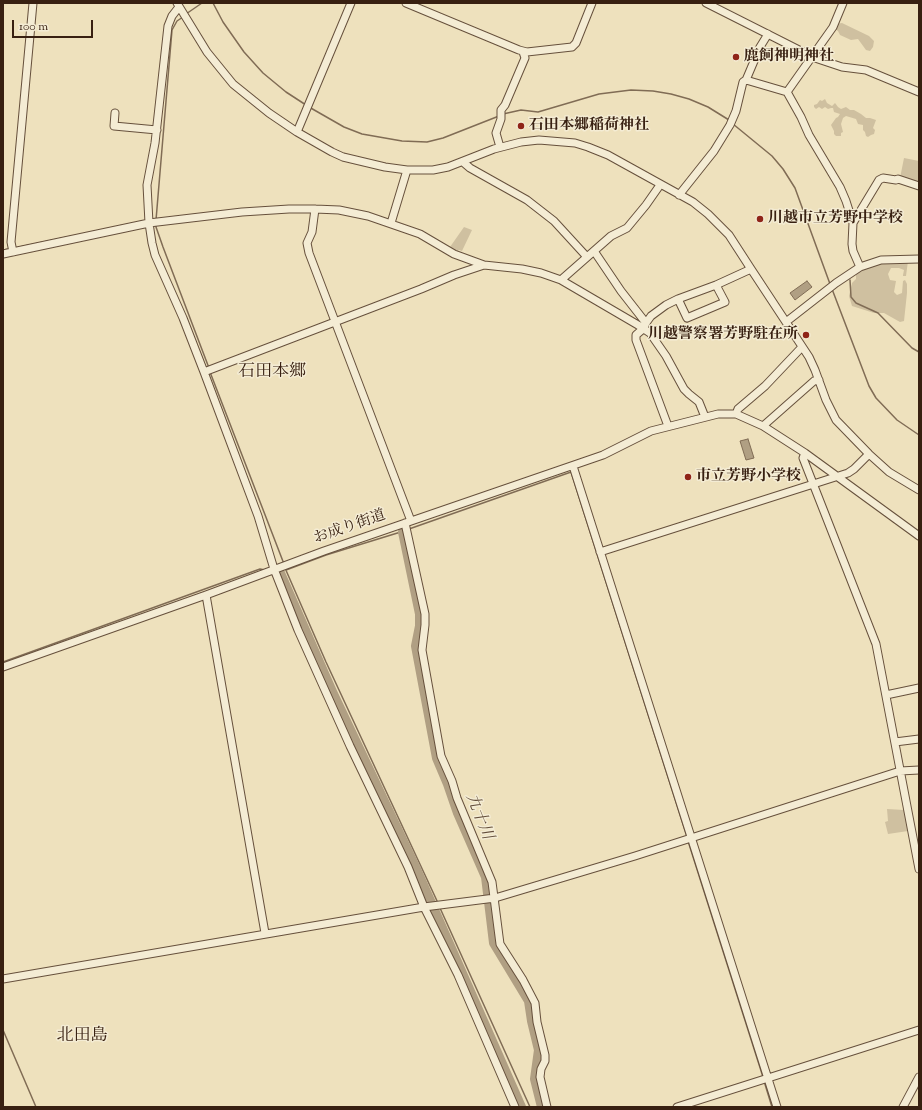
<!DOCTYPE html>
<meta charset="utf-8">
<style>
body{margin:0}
#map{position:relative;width:922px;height:1110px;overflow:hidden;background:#eee1bd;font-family:"Sorts Mill Goudy",serif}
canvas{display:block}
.frame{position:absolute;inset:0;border:4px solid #382011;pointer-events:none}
.scale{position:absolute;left:12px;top:20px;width:81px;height:18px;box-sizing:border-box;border:2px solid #382011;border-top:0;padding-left:5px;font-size:12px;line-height:14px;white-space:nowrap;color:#382011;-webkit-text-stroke:3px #f4ecd4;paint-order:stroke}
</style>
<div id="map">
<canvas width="922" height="1110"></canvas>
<div class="frame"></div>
<div class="scale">100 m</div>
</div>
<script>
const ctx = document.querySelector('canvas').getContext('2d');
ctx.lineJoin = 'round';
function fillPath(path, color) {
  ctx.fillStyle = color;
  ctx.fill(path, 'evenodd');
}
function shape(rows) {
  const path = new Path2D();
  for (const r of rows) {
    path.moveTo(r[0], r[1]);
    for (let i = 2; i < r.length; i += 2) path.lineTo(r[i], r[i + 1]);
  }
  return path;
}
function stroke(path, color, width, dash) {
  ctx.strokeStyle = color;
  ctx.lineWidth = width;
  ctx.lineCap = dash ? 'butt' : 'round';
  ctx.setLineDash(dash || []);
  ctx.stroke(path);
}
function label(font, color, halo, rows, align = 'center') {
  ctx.font = font + ' "Sorts Mill Goudy","Noto Serif JP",serif';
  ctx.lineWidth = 3;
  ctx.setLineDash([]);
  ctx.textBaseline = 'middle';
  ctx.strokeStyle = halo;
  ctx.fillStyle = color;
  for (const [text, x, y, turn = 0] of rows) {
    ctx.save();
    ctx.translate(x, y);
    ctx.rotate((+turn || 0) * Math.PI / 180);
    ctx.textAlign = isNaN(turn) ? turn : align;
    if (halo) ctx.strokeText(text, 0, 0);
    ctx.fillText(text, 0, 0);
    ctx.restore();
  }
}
fillPath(shape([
 [842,23,869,36,874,41,873,47,870,51,866,50,858,39,851,40,840,35,838,31,835,29,836,24],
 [825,99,827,103,832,106,835,103,838,107,841,109,846,107,850,110,854,110,861,114,866,118,870,118,876,120,873,128,875,130,874,134,871,135,868,137,866,136,865,132,863,130,863,125,858,124,856,119,846,116,843,118,841,124,843,132,841,133,841,136,836,136,834,134,834,131,831,125,836,118,838,117,840,114,834,112,833,108,831,108,828,109,825,107,822,109,819,107,816,109,814,107,814,105,817,104,820,100,822,101],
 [904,158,919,161,919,184,900,178],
 [464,227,472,230,462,251,459,250,457,251,450,247],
 [908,261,906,276,903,276,903,275,904,270,899,268,891,268,888,274,890,280,896,281,894,292,897,295,902,293,903,281,905,280,907,284,907,293,904,321,900,322,884,313,874,313,852,306,849,296,852,283,856,279,856,275,859,271,884,263],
 [887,809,904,810,908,831,888,834,885,822,888,821]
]), '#cfc0a0');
const water = shape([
 [807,281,812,287,795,300,790,293,807,281],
 [748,439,754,458,746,460,740,441,748,439]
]);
fillPath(water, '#b09f83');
stroke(water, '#806c55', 1);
stroke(shape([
 [213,3,223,22,244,52,263,73,286,92,306,105],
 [186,14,202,3],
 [309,107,344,127,362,134,402,141,427,142,443,138,499,116],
 [503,114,521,110,538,112,599,94,631,90,653,91,671,94,689,99,708,107,729,120],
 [733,124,772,156,783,169,795,188,830,284],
 [156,220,172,30,177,21,183,17],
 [156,224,156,227,163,247,209,368],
 [15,248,72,236],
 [3,250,9,249],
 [850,280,851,297,856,303,878,313,912,348,919,352],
 [832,289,869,386,876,398,897,420,919,435],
 [210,372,284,564],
 [409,529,571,472,687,837],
 [285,568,326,662,438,903],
 [286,570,326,555,404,531],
 [3,662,260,569,265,570],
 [688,841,763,1077],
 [440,908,530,1107],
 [3,1030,36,1107],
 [764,1081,772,1107]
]), '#806c55', 1.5);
stroke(shape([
 [403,532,420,614,420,626,416,646,437,758,448,784,458,813,486,877,494,943,529,1001,532,1021,539,1050,535,1079,542,1107],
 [280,573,333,694,416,869,521,1107]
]), '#b09f83', 10);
const minor = shape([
 [177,3,207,52,233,84,269,113,297,132,332,152,343,157,385,167,407,170,433,170,448,167,494,149,521,142,539,140,575,143,588,147,608,155,693,202,708,214,729,235,751,269,809,357,815,370,826,400,836,420,869,454,889,472,919,490],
 [406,3,519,50,527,52,572,47,576,43,592,3],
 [706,3,815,58,842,67,866,70,919,92],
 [179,7,172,16,168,26,155,143,147,185,149,223,152,243,155,255,183,318,204,372,258,516,274,569,298,630,350,746,408,867,424,907,458,975,515,1107],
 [746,80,787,92,801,117,809,135,840,187,846,201,853,223,852,244,853,251,860,267],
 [787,92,833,27,843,3],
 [115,113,114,126,157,130],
 [297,132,351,3],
 [500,147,496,133,501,119,501,110,505,105,525,58,523,52],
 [463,162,470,168,527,200,554,221,587,257],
 [679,195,714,151,730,125,736,111,743,82,746,80,760,47,768,34],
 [315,209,312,232,307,243,309,253,411,521],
 [391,223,407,170],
 [853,223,879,180,883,178,896,180,898,179,919,186],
 [594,251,621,291,646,323],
 [13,252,11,242,33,3],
 [3,254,149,223,242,212,289,209,315,209,339,210,368,216,420,234,454,254,484,265,522,269,541,273,561,280,638,325,650,333,666,356,684,389,689,394,699,402,705,417],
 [561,280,611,236,627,228,646,205,660,185],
 [678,299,687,318,725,302,716,285],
 [786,322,836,283,860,267,881,260,919,259],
 [204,372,421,289,454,275,484,265],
 [736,414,738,409,765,386,802,347],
 [668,426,636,340,636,335,644,328,646,323,651,316,666,305,678,299,716,285,751,269],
 [763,426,814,381,819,380],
 [805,453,803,458,876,644,919,869],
 [573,466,777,1107],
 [405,523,425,614,425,625,422,650,441,756,452,781,457,798,492,882,500,944,523,980,535,1003,537,1022,545,1055,545,1061,541,1069,540,1077,547,1107],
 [600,552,848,473,854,469,869,454],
 [206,595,265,933],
 [3,667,206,595,324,551,603,455,651,431,718,414,736,414,763,426,805,453,919,536],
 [886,695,919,688],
 [895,742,919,739],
 [3,979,424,907,495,898,635,856,900,771,919,770],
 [677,1107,919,1030],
 [903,1107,919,1077]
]);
stroke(minor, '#66503c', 9);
stroke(minor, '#f4ecd4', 7);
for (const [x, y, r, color] of [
 [736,57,4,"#8f2418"],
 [521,126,4,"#8f2418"],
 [760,219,4,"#8f2418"],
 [806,335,4,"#8f2418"],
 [688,477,4,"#8f2418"]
]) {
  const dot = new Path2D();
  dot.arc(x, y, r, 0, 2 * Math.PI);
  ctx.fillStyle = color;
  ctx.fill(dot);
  stroke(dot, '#f4ecd4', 1.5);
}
label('bold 15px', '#382011', '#f4ecd4', [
 ["鹿飼神明神社",744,57],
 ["石田本郷稲荷神社",529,126],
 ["川越市立芳野中学校",768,219],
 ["川越警察署芳野駐在所",798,335,"right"],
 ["市立芳野小学校",696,477]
], 'left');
label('15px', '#382011', '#f4ecd4', [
 ["お成り街道",350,528,-19]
]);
label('italic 16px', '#624c39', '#f4ecd4', [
 ["九十川",478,817,68]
]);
label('17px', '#382011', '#f4ecd4', [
 ["石田本郷",272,373],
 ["北田島",82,1037]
]);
</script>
